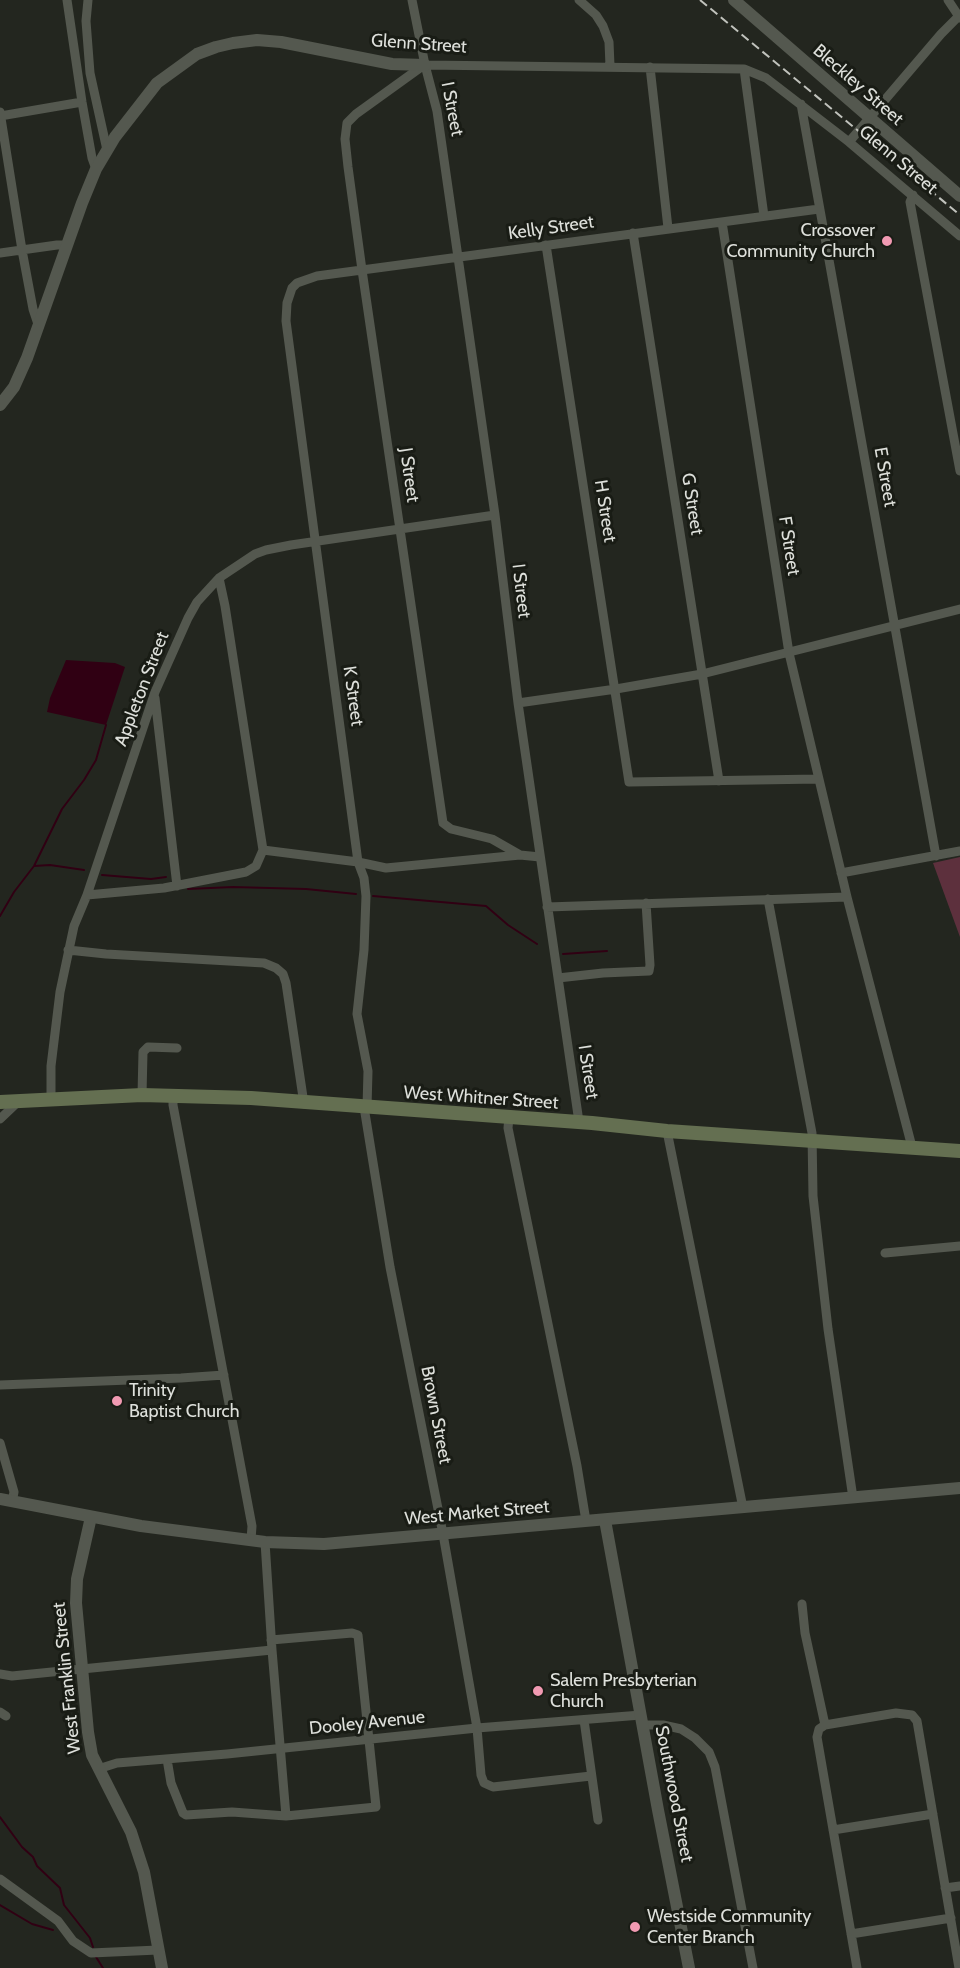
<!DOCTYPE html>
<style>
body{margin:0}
canvas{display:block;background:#23261f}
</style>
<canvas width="960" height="1968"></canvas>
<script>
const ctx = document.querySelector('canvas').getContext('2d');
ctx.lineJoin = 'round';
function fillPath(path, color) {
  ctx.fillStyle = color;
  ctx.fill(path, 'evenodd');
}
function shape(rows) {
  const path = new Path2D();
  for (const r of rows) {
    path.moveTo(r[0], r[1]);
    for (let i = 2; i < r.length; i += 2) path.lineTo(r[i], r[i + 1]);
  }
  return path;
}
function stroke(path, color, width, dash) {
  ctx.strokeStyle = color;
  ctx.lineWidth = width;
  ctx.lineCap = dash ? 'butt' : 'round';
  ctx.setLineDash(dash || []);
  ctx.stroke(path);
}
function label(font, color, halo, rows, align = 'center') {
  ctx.font = font + ' Cabin,sans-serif';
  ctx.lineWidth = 6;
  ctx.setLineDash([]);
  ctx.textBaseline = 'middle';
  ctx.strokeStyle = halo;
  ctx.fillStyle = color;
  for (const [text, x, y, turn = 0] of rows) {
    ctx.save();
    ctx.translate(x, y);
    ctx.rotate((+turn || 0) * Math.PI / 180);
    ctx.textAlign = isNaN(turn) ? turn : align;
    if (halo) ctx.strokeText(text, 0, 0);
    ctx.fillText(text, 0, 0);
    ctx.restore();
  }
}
fillPath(shape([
 [960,857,960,937,933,863]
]), '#5d303d');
fillPath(shape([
 [66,660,115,663,125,667,106,725,47,712,50,698]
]), '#300013');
stroke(shape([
 [34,866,50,865,84,870],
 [102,875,151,879,166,877],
 [188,889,233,887,306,889,356,894],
 [373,896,486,906,508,925,537,944],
 [0,916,14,892,34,866,62,809,84,780,96,760,106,725],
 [563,954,607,951],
 [0,1817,22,1847,33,1857,37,1866,60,1888,64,1905,90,1938,93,1947],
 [0,1905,32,1924,53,1930],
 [96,1957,103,1968]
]), '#300013', 2);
stroke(shape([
 [67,0,82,102,92,158,96,169],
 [88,0,86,21,90,73,107,150],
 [412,0,425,65,437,111,495,515,518,703,579,1122],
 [579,0,596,15,603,26,609,42,610,66],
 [948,0,960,18],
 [424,65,356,114,347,123,345,139,348,167,362,270,443,823,451,829,492,839,520,855,540,857],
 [425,65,744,69,766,78,849,142,960,236],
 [650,67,668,228],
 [744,69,764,216],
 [801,104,936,856],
 [0,112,22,250,33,309,39,327],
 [0,116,82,102],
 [849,142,941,34,959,16],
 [913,195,910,202,960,471],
 [722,222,789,653,847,897,912,1147],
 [633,233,719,781],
 [546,245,629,782,819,779],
 [0,253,57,245,67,245],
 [219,578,225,606,263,850],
 [155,698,177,886],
 [518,703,616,689,702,674,960,609],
 [841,873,960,851],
 [87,895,164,888,246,872,256,866,263,850,358,862,386,868,520,855],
 [768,899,812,1133,813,1196,828,1329,853,1498],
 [547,907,847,897],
 [68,950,106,954,264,963,276,968,283,974,286,983,304,1104],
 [558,978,603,973,649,971,650,965,646,903],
 [142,1095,143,1052,148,1047,177,1048],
 [173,1095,173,1105,252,1526,251,1540],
 [51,1099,51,1066,60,992,74,926,87,895,155,692,188,618,197,602,219,578,255,554,266,550,291,545,495,515],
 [364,1107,390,1267,443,1534,477,1728,481,1775,484,1783,493,1787,591,1776],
 [367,1107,368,1071,357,1014,364,950,366,896,364,878,358,862,286,321,287,303,292,288,297,283,317,276,819,209],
 [509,1117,508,1128,577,1466,586,1521],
 [0,1119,20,1100],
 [667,1131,743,1508],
 [885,1253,960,1246],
 [0,1385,181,1378,224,1375],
 [0,1443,14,1492,12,1502],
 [265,1542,272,1650,286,1816],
 [802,1604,805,1633,825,1725],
 [0,1674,12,1676,272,1650],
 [0,1712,6,1716],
 [584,1720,598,1820],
 [643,1725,663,1725,681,1729,695,1738,709,1752,715,1767,753,1968],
 [167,1759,171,1783,183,1813,186,1815,232,1812,286,1816,376,1807,358,1635,352,1633,271,1640],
 [98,1769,117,1763,227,1754,477,1728,641,1715],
 [833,1830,933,1814],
 [0,1879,58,1921,73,1941,91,1953,158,1950],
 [945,1888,960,1886],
 [851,1934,951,1918],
 [857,1968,817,1737,819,1729,825,1725,896,1713,912,1715,917,1721,959,1968]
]), '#54584f', 9);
stroke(shape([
 [734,0,960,196],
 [0,405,14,387,27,358,82,203,96,169,115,137,157,83,197,54,216,47,233,43,257,40,281,42,392,64,425,65],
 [0,1499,141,1526,265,1542,324,1544,960,1488],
 [91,1517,77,1579,76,1603,88,1732,92,1755,131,1832,144,1872,162,1968],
 [605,1520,658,1810,689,1968]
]), '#54584f', 12);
stroke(shape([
 [0,1102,142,1095,251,1098,592,1123,667,1131,960,1151]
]), '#646f51', 14);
stroke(shape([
 [700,0,960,215]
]), '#c0c2bc', 2, [9, 4.5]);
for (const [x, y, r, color] of [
 [887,241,6,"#f19ab2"],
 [117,1401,6,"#f19ab2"],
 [538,1691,6,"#f19ab2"],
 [635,1927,6,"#f19ab2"]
]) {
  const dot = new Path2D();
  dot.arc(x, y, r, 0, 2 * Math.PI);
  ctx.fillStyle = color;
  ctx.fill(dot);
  stroke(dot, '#191c15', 2);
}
label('18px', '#dee0db', '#191c15', [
 ["Glenn Street",419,44,4],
 ["Bleckley Street",858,85,41],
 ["I Street",452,109,79],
 ["Glenn Street",898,160,40],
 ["Kelly Street",551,228,-8],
 ["J Street",409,475,82],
 ["E Street",885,477,80],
 ["G Street",692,504,81],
 ["H Street",605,511,81],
 ["F Street",789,546,81],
 ["I Street",521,591,83],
 ["Appleton Street",142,689,-69],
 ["K Street",353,696,82],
 ["I Street",588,1072,81],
 ["West Whitner Street",481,1098,4],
 ["Brown Street",436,1415,79],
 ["West Market Street",477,1513,-5],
 ["West Franklin Street",67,1678,-96],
 ["Dooley Avenue",367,1723,-6],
 ["Southwood Street",674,1794,79]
]);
label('18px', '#dee0db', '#191c15', [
 ["Crossover",875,231,"right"],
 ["Community Church",875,252,"right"],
 ["Trinity",129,1391],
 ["Baptist Church",129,1412],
 ["Salem Presbyterian",550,1681],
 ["Church",550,1702],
 ["Westside Community",647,1917],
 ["Center Branch",647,1938]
], 'left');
</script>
